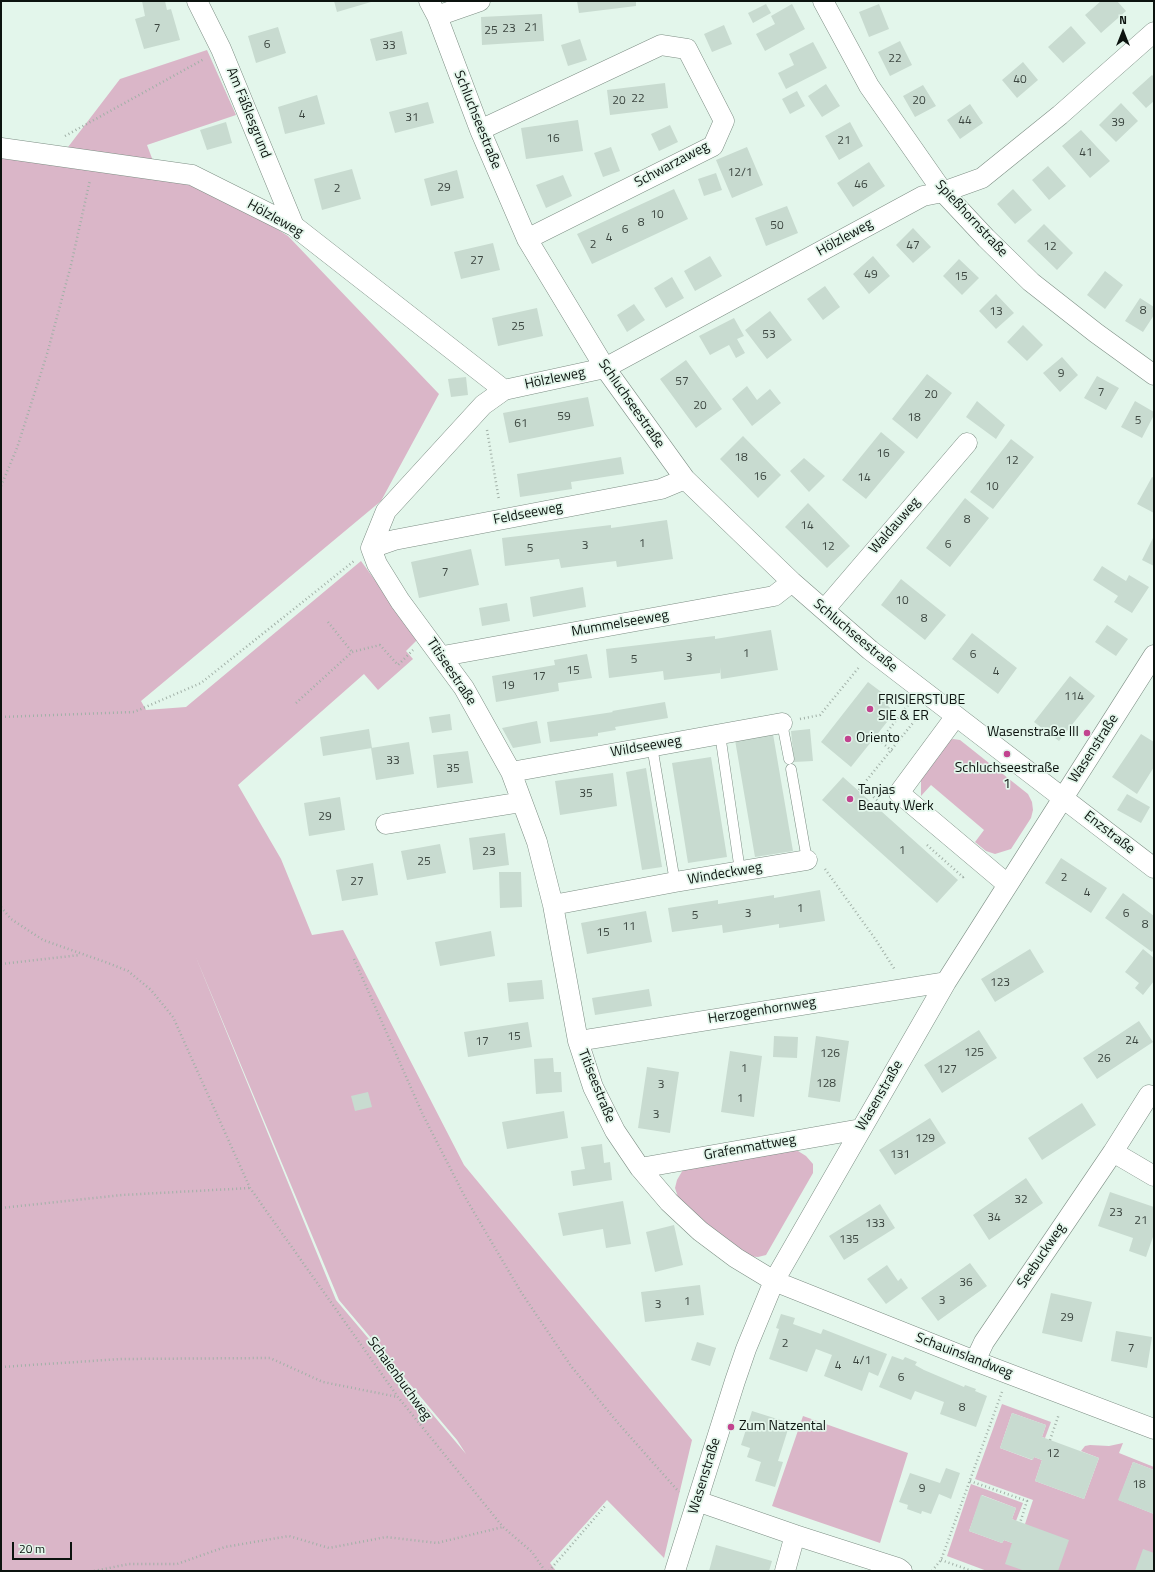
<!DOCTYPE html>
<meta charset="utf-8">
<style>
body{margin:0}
#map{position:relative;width:1155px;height:1572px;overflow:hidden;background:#e3f6eb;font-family:"Titillium Web",sans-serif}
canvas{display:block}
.frame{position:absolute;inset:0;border:2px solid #0c130f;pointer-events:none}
.north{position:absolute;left:1103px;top:12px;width:40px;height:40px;-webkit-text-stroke:3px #e3f6eb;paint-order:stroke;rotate:0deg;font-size:11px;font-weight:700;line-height:16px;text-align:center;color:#0c130f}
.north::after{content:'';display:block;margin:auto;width:14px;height:18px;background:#0c130f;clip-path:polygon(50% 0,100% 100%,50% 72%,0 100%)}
.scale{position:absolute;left:12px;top:1542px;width:60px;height:18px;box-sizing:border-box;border:2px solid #0c130f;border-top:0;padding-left:5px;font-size:12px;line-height:14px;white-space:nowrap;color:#0c130f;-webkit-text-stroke:3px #e3f6eb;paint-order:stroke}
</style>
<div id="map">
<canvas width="1155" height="1572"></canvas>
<div class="frame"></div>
<div class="north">N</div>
<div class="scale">20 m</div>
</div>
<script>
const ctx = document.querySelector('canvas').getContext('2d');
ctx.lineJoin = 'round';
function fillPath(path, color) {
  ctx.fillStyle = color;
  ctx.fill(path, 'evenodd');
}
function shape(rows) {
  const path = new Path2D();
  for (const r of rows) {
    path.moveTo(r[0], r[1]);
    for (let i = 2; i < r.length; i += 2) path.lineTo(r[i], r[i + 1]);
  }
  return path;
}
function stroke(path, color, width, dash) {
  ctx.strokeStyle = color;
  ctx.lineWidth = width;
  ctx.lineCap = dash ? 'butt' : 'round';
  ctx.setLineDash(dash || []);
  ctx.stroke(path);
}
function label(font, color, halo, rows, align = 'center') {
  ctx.font = font + ' "Titillium Web",sans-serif';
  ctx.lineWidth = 3.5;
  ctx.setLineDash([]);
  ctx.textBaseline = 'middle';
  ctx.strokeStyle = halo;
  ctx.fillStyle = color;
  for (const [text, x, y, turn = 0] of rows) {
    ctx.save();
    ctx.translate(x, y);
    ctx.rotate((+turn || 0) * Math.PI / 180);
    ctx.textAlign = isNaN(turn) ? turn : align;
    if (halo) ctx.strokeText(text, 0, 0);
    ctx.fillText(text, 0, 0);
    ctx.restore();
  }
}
fillPath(shape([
 [207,50,236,115,147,145,153,161,65,151,120,79],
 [1,148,192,175,288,236,439,394,381,501,141,701,146,710,186,707,361,561,418,639,406,651,413,659,378,690,364,674,238,785,281,859,312,935,343,930,464,1165,692,1440,664,1558,607,1500,550,1563,556,1571,1,1571],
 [195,955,339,1300,457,1440,466,1454,336,1300],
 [953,739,960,740,1028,794,1032,802,1033,810,1031,818,1011,849,995,854,986,851,975,842,984,830,931,785,921,796,921,779,948,741],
 [790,1149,798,1151,806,1156,813,1164,813,1173,766,1255,758,1257,747,1256,716,1235,678,1197,675,1188,677,1180,684,1168],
 [1002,1404,1051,1422,1045,1438,1042,1437,1046,1425,1012,1413,1000,1448,1032,1460,1034,1457,1042,1460,1035,1481,1084,1499,1099,1458,1081,1451,1085,1446,1090,1445,1109,1446,1123,1443,1119,1453,1154,1467,1154,1470,1133,1462,1119,1500,1154,1514,1154,1553,1135,1571,1058,1571,1025,1524,1033,1500,975,1479],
 [803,1416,908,1453,880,1543,772,1506],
 [971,1484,1023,1503,1016,1521,1012,1519,1016,1508,982,1495,969,1531,1002,1543,1004,1540,1012,1543,1025,1571,987,1571,947,1556]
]), '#dab6c8');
fillPath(shape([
 [142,1,165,1,167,10,171,9,180,40,144,49,135,19,145,16],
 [334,1,371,1,371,2,337,12],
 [577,1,636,1,636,6,579,13],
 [1101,1,1117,1,1126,11,1101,33,1085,15],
 [766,4,771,13,753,23,748,13],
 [792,4,805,29,765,51,756,34,775,24,771,16],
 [879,4,889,29,869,37,859,12],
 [542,14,544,41,482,45,481,17],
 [724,25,732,44,712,52,704,34],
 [1071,26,1086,43,1063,63,1048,47],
 [278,27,286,53,256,63,248,36],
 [402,31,407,54,376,61,370,39],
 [580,39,587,60,568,66,561,45],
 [900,41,912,65,890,76,878,52],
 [813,42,827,68,786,89,778,73,794,65,789,54],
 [1023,62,1038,80,1017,98,1002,80],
 [1152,75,1154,77,1154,101,1146,108,1132,93],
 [665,83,668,108,610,115,607,90],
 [826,84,840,106,822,117,808,96],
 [923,85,936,106,915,117,903,96],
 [797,91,805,106,790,114,782,99],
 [317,95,325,124,285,134,278,107],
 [428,102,434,123,395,133,389,112],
 [1121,103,1138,121,1116,142,1099,125],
 [970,104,983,123,960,139,947,120],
 [578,120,583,151,526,159,521,128],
 [226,122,232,143,207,150,200,130],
 [850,122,863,146,839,160,825,136],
 [670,125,678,142,659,151,651,134],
 [1081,130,1110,161,1090,178,1062,146],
 [611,147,620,171,603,177,594,153],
 [747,147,763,185,732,198,716,160],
 [869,162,885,186,853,207,837,183],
 [1048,166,1066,186,1049,200,1032,180],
 [352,169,361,199,322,210,314,179],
 [457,170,464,198,431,206,424,179],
 [716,173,722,190,704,196,698,179],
 [563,175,572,196,546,208,536,185],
 [674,189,688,219,592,264,577,234],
 [1013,189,1032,210,1015,224,997,204],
 [787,206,798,233,766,246,755,218],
 [1044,224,1073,253,1057,270,1027,241],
 [913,228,931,247,913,263,896,245],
 [493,243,500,270,461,279,454,252],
 [710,256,722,276,695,291,684,271],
 [873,256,890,276,869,294,853,274],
 [959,259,979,278,962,295,943,276],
 [1105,271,1123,285,1105,309,1087,295],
 [672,277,684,298,666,308,654,288],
 [825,286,840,307,823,320,807,299],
 [996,294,1014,313,996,329,979,311],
 [1140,298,1154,307,1154,315,1143,332,1125,321],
 [634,304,645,320,627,332,617,315],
 [537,308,543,336,498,346,492,318],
 [770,311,792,340,767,359,745,330],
 [734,318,744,336,737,339,745,353,736,358,729,345,710,355,699,336],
 [1023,325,1043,345,1027,361,1007,342],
 [1062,357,1078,375,1060,392,1043,373],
 [686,360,722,409,696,428,660,379],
 [927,374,952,393,917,439,892,419],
 [1097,376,1119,388,1106,410,1084,398],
 [466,377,468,395,451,397,448,379],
 [747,386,757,400,770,389,781,403,752,426,732,399],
 [588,397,594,426,509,443,503,413],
 [977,401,1005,425,996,439,966,417],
 [1135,401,1154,412,1154,415,1142,438,1121,427],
 [881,432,905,452,866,499,842,480],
 [743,436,781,475,758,498,720,459],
 [1011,439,1034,457,993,509,970,492],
 [621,457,624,474,571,482,572,489,520,497,517,474],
 [804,458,825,476,809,492,790,471],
 [1152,477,1154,478,1154,513,1137,504],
 [965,498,989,518,950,567,926,548],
 [808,503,850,546,827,568,785,527],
 [667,520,673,559,617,567,616,561,561,568,559,559,505,566,502,538,611,525,611,528],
 [1154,536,1154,566,1142,560],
 [471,549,479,585,419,598,411,562],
 [1102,566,1126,581,1129,575,1149,587,1132,613,1114,602,1118,596,1093,580],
 [901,579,946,615,925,640,881,605],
 [583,587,586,607,533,617,530,597],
 [507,603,510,621,482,626,479,608],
 [1107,625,1128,639,1116,656,1095,642],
 [771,630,778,670,721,679,720,667,720,673,664,680,663,671,609,678,606,649,715,636,715,639],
 [972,633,1017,668,998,694,952,659],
 [587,654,592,678,558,683,559,691,496,702,492,676,555,665,554,660],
 [1070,676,1095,696,1059,741,1034,722],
 [868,682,892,700,888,706,895,712,851,767,821,742],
 [665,702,668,718,615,727,616,730,598,733,598,736,550,742,547,722,613,712,612,711],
 [450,714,452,730,432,733,429,717],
 [537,721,541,743,513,748,502,728],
 [369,729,372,748,323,756,320,737],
 [810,729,813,761,794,762,791,731],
 [773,734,793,851,755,857,735,740],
 [1141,734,1154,742,1154,767,1137,794,1112,777],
 [409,742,414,774,376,780,371,748],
 [468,751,473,783,437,788,433,755],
 [711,757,727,857,688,863,672,763],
 [646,768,662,867,642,870,626,772],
 [613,773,617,806,560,815,555,781],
 [843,777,958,880,937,903,822,800],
 [1127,794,1150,807,1141,823,1117,810],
 [340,797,345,830,309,836,304,803],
 [505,833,509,865,473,870,469,838],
 [440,844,446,873,407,880,401,851],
 [1061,858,1107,888,1091,913,1045,883],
 [373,863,378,895,342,901,336,870],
 [499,872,521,872,522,907,500,908],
 [820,890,825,921,779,928,779,924,723,933,722,925,672,932,668,908,718,900,718,904,774,895,774,898],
 [1123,893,1154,916,1154,949,1152,952,1105,918],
 [646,911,652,942,587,954,581,923],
 [491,931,495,956,440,966,435,942],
 [1030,949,1044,972,995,1002,981,979],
 [1143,949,1154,958,1154,981,1143,995,1135,988,1139,983,1125,972],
 [542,980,544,999,509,1002,507,983],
 [649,989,652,1006,595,1015,592,998],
 [1139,1021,1153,1042,1097,1079,1083,1058],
 [528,1022,532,1047,468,1057,464,1032],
 [979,1030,997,1058,942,1093,924,1065],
 [774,1036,798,1037,797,1058,773,1057],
 [816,1036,849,1041,840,1102,808,1097],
 [730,1051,762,1056,754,1117,721,1112],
 [553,1058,554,1072,561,1072,562,1092,536,1094,534,1059],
 [647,1067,679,1072,670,1133,638,1128],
 [368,1092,372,1107,355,1111,351,1096],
 [1082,1103,1096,1125,1042,1160,1028,1138],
 [564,1111,568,1138,507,1149,502,1122],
 [930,1118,946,1143,895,1175,879,1150],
 [602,1144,604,1163,610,1162,612,1180,573,1186,571,1171,585,1169,581,1147],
 [1026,1178,1043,1203,989,1240,973,1215],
 [1110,1192,1154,1207,1154,1234,1146,1257,1129,1251,1133,1238,1098,1226],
 [623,1201,631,1244,606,1248,603,1229,563,1236,558,1213],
 [880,1204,895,1228,844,1260,829,1236],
 [674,1225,683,1265,655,1272,646,1232],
 [970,1263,987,1286,938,1321,921,1298],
 [887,1265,898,1281,901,1278,908,1288,886,1304,867,1279],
 [700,1285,704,1315,645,1322,641,1292],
 [1051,1293,1092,1302,1082,1342,1042,1333],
 [781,1314,795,1318,793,1324,821,1334,823,1329,887,1354,878,1376,869,1372,862,1391,824,1376,832,1355,816,1349,807,1372,769,1359,779,1329,776,1328],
 [1116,1331,1152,1337,1147,1368,1111,1361],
 [697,1342,716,1348,710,1366,691,1360],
 [892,1356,903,1360,905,1357,917,1362,915,1365,924,1370,964,1387,965,1385,976,1389,975,1391,987,1396,976,1427,940,1414,944,1402,915,1391,911,1400,879,1387],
 [752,1411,790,1423,778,1461,783,1462,775,1487,755,1481,761,1462,747,1457,750,1448,741,1445],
 [1012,1413,1046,1425,1042,1437,1099,1458,1084,1499,1035,1481,1042,1460,1034,1457,1033,1460,1000,1448],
 [1133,1462,1154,1470,1154,1514,1118,1500],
 [946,1468,960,1473,951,1499,939,1494,931,1514,922,1511,921,1514,907,1509,908,1505,899,1502,910,1473,940,1483],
 [981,1495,1016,1508,1012,1519,1069,1540,1058,1571,1025,1571,1005,1564,1012,1543,1004,1540,1002,1543,969,1531],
 [716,1545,772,1561,769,1571,709,1571],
 [1143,1549,1154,1553,1154,1571,1135,1571]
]), '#c8dbd0');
const service = shape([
 [782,723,789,759],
 [720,734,740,871],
 [652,746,675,882],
 [791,769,807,860]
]);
const minor = shape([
 [197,1,221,49,294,226],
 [429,1,437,16,480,130,527,239,605,368,685,479,792,582,870,650,1154,868],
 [823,1,869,86,943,192,986,238,1031,282,1096,333,1154,375],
 [437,16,480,1],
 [480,130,661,45,687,49,724,121,713,146,527,239],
 [1,148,192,175,294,226,504,390,605,368,923,196,943,192,982,178,1060,115,1154,32],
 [371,548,377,564,400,601,464,688,511,772,537,842,553,905,578,1041,593,1087,615,1131,640,1168,669,1202,700,1231,736,1258,774,1281,975,1361,1154,1429],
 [371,548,394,540,661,489,685,479],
 [371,548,386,511,483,405,504,390],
 [824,610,967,443],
 [443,656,774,596,792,582],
 [956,716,899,793,1007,884],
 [511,772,782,723],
 [386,824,522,802],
 [553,905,675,882,807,860],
 [578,1041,946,982],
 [1113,1152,1149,1095],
 [640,1168,861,1129],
 [975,1361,984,1342,1113,1152,1154,1176],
 [697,1501,795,1535,898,1568,902,1571],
 [675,1571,735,1381,746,1349,774,1281,946,982,1154,655],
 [785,1571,795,1535]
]);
stroke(service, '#7d8e84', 11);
stroke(minor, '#7d8e84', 21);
stroke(shape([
 [65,136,204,59],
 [487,430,499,500],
 [1,486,17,448,47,354,71,265,90,180],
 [328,622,352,652],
 [296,703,352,652,380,645,398,665,413,650],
 [1,717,134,712,201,683,354,561],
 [800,719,820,715,860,666],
 [892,751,880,741,908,705],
 [859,790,862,786],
 [880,803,862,786,921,713],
 [927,845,963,877,965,875],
 [825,869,876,940,895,970],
 [1,907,11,919,43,940,108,963,128,971,151,990,173,1017,250,1188,398,1397,503,1527,532,1552,545,1571],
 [354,959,423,1115,465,1197,521,1292,571,1366,618,1423,679,1492],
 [1,964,80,955],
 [1,1208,122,1195,250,1188],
 [1,1367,121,1359,270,1358,323,1382,398,1397],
 [1050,1440,1059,1414],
 [970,1481,1027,1501,1020,1523],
 [941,1560,972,1571],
 [94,1571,129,1564,177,1564,225,1547,289,1536,329,1548,386,1537,437,1543,503,1527],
 [549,1571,606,1505],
 [932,1571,941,1560,1002,1392]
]), '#a1b0a7', 2.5, [1, 3]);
stroke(service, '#fff', 10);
stroke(minor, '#fff', 20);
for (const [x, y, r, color] of [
 [870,709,4,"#c2438f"],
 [1087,733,4,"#c2438f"],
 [848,739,4,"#c2438f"],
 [1007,754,4,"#c2438f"],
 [850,799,4,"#c2438f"],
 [731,1427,4,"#c2438f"]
]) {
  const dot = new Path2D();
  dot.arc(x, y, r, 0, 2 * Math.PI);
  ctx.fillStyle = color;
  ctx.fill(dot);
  stroke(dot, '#e3f6eb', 1.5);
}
label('12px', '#3b453f', null, [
 ["21",531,28],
 ["7",157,29],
 ["23",509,29],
 ["25",491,31],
 ["6",267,45],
 ["33",389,46],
 ["22",895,59],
 ["40",1020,80],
 ["22",638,99],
 ["20",619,101],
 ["20",919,101],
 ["4",302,115],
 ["31",412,118],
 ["44",965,121],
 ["39",1118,123],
 ["16",553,139],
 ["21",844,141],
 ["41",1086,153],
 ["12/1",740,173],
 ["46",861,185],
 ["29",444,188],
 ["2",337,189],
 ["10",657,215],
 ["8",641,223],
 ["50",777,226],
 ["6",625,230],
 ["4",609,238],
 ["2",593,245],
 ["47",913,246],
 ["12",1050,247],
 ["27",477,261],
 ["49",871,275],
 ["15",961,277],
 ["8",1143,311],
 ["13",996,312],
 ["25",518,327],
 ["53",769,335],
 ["9",1061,374],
 ["57",682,382],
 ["7",1101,393],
 ["20",931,395],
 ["20",700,406],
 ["59",564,417],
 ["18",914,418],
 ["5",1138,421],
 ["61",521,424],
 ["16",883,454],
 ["18",741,458],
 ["12",1012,461],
 ["16",760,477],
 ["14",864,478],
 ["10",992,487],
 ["8",967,520],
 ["14",807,526],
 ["1",642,544],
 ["6",948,545],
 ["3",585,546],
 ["12",828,547],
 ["5",530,549],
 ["7",445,573],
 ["10",902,601],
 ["8",924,619],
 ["1",746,654],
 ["6",973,655],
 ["3",689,658],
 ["5",634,660],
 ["15",573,671],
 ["4",996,672],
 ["17",539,677],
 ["19",508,686],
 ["114",1074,697],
 ["33",393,761],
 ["35",453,769],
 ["35",586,794],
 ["29",325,817],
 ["1",902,851],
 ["23",489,852],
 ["25",424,862],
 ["2",1064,878],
 ["27",357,882],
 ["4",1087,893],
 ["1",800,909],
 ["3",748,914],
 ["6",1126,914],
 ["5",695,916],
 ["8",1145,925],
 ["11",629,927],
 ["15",603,933],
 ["123",1000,983],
 ["15",514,1037],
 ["24",1132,1041],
 ["17",482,1042],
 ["125",974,1053],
 ["126",830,1054],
 ["26",1104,1059],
 ["1",744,1069],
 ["127",947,1070],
 ["128",826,1084],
 ["3",661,1085],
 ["1",740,1099],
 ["3",656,1115],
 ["129",925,1139],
 ["131",900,1155],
 ["32",1021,1200],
 ["23",1116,1213],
 ["34",994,1218],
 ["21",1141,1221],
 ["133",875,1224],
 ["135",849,1240],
 ["36",966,1283],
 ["3",942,1301],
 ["1",687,1302],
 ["3",658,1305],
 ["29",1067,1318],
 ["2",785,1344],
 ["7",1131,1349],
 ["4/1",862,1361],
 ["4",838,1366],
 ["6",901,1378],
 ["8",962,1408],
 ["12",1053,1454],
 ["18",1139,1485],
 ["9",922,1489]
]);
label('14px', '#0c130f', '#e3f6eb', [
 ["Am Fäßlesgrund",248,113,68],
 ["Schluchseestraße",477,120,68],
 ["Schwarzaweg",672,165,-28],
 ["Hölzleweg",275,219,29],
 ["Spießhornstraße",971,219,47],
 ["Hölzleweg",845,238,-29],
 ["Hölzleweg",555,379,-12],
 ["Schluchseestraße",631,404,55],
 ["Feldseeweg",528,514,-11],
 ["Waldauweg",895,526,-49],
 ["Mummelseeweg",620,624,-10],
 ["Schluchseestraße",855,636,40],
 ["Titiseestraße",451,672,56],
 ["Wildseeweg",646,747,-10],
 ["Wasenstraße",1094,749,-57],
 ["Enzstraße",1109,833,38],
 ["Windeckweg",725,874,-10],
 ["Herzogenhornweg",762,1011,-9],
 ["Titiseestraße",596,1086,68],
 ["Wasenstraße",880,1096,-60],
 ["Grafenmattweg",750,1148,-10],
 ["Seebuckweg",1042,1256,-56],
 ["Schauinslandweg",964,1356,21],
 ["Schaienbuchweg",399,1379,54],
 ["Wasenstraße",705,1476,-73]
]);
label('14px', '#0c130f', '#e3f6eb', [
 ["FRISIERSTUBE",878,701],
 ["SIE & ER",878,717],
 ["Wasenstraße III",1079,733,"right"],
 ["Oriento",856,739],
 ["Schluchseestraße",1007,769,"center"],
 ["1",1007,785,"center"],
 ["Tanjas",858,791],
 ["Beauty Werk",858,807],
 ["Zum Natzental",739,1427]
], 'left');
</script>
